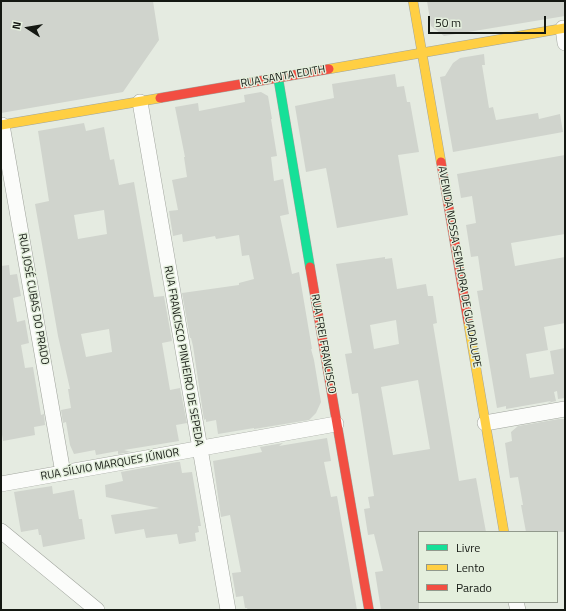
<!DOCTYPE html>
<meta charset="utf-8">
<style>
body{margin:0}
#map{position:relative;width:566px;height:611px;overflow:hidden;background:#e5ebe1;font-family:"Titillium Web",sans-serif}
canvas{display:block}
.frame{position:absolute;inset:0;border:2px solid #141812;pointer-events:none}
.legend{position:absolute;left:418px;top:531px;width:140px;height:72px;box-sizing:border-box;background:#e4efdd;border:1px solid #91998c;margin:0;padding:5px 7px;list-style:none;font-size:12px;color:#141812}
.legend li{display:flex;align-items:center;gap:8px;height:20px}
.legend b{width:20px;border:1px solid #91998c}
.north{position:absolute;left:8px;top:8px;width:40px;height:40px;-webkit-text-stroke:3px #e4efdd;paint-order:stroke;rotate:282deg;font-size:11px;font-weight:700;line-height:16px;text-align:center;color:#141812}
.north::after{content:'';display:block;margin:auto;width:14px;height:18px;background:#141812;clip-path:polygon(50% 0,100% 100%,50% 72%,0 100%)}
.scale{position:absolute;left:428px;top:16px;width:118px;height:18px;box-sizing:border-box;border:2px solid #141812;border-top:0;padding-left:5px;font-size:12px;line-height:14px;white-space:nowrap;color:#141812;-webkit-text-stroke:3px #e4efdd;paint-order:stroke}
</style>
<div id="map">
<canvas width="566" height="611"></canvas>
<div class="frame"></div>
<ul class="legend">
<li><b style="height:5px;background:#16e098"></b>Livre</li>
<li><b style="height:5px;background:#ffcf43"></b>Lento</li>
<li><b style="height:5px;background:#f24e42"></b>Parado</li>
</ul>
<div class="north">N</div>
<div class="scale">50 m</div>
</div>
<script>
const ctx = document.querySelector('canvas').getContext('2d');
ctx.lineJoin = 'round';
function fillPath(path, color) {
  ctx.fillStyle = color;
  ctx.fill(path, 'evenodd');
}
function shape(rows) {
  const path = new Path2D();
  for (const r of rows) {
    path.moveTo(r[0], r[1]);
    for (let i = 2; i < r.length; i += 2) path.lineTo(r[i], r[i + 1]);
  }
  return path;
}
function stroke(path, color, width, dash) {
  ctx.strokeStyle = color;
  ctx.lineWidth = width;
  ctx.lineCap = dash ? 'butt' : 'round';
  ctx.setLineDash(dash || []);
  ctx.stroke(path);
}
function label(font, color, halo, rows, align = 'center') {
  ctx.font = font + ' "Titillium Web",sans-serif';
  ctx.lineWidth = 3;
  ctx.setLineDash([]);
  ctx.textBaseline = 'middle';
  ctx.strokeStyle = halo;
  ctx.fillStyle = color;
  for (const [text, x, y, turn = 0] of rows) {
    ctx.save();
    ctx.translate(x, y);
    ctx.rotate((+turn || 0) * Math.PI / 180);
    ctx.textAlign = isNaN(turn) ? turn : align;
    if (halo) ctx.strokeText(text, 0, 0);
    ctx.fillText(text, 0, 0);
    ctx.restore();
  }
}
fillPath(shape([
 [1,1,153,1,159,40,123,92,1,113],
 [427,1,565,1,565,16,444,36,431,26],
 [484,54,485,65,482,65,489,108,493,107,496,120,538,113,539,119,560,114,563,132,453,152,440,77,445,76,453,63,460,58],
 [395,74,397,87,404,86,407,102,410,102,419,152,398,155,408,215,337,228,326,168,306,172,295,106,334,98,332,84],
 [261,92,268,96,272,119,271,119,277,156,271,157,274,181,283,179,289,214,280,216,292,274,299,272,312,349,311,349,314,360,321,402,316,413,309,420,254,429,254,428,218,434,216,420,206,422,206,419,204,420,193,346,191,338,190,338,182,293,239,285,239,283,254,279,249,255,242,256,239,235,216,239,215,236,183,242,182,234,173,236,169,211,178,210,172,180,187,177,184,157,185,157,175,107,198,103,199,111,245,102,244,95],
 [84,123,86,131,104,127,110,160,114,159,119,185,134,182,154,297,164,296,172,341,162,343,170,390,180,388,187,423,176,425,179,441,124,450,131,452,118,454,118,451,96,455,95,450,74,454,70,445,66,422,63,423,61,410,71,408,68,389,70,389,58,336,35,204,49,201,38,131],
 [104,210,107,234,78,239,74,215],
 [109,329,112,352,86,357,81,334],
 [565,155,565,234,511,243,515,266,565,257,565,323,544,327,548,350,526,354,530,378,554,374,550,351,565,348,565,398,558,399,557,391,554,392,556,401,548,403,551,401,506,409,506,406,497,408,477,291,483,290,478,256,471,257,466,225,476,223,472,196,461,198,457,174],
 [385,257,385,259,392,258,397,289,426,284,428,296,433,296,437,323,433,324,459,481,476,478,486,532,419,532,419,610,381,610,375,572,383,571,374,534,368,535,364,509,370,508,368,497,374,496,358,393,352,394,345,354,352,353,336,264],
 [396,320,399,344,374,349,370,325],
 [418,380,430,449,393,455,381,387],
 [9,265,10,275,17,274,21,296,13,298,17,322,25,320,29,343,21,345,25,368,33,367,41,415,44,414,45,425,34,427,35,435,3,441,1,428,1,266],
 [559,419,565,419,565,532,526,532,521,505,523,505,518,477,510,478,505,443,512,441,511,432,518,426],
 [327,438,331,461,324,462,331,497,337,496,357,610,248,610,247,608,245,608,243,596,236,597,232,573,241,572,236,546,230,515,221,517,213,461,262,452,260,447,283,443,279,446],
 [177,462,180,462,182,473,192,472,201,526,198,526,199,532,195,533,196,541,179,544,177,534,146,538,144,529,115,534,111,515,159,508,106,497,105,485,123,481,121,472],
 [52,486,53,494,74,490,79,519,82,519,85,539,43,547,41,535,39,535,38,529,21,532,14,492]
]), '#d0d4cd');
const street = shape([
 [563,28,565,43],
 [140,102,228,610],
 [2,125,63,473],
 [485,423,565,409],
 [1,484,336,424],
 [1,531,97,610],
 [516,602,518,610]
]);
const fast = shape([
 [278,77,310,267]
]);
const slow = shape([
 [413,1,441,162],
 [329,69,565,28],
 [1,125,160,98],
 [468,321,504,532]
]);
const jam = shape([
 [160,98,329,69],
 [441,162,468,321],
 [310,267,369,610]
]);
stroke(street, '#a0a49d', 16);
stroke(fast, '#a0a49d', 10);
stroke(slow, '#a0a49d', 10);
stroke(jam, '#a0a49d', 10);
stroke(street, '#fbfcfa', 15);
stroke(fast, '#16e098', 9);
stroke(slow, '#ffcf43', 9);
stroke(jam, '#f24e42', 9);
label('11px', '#141812', '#e4efdd', [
 ["RUA SANTA EDITH",283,77,-10],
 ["AVENIDA NOSSA SENHORA DE GUADALUPE",459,267,80],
 ["RUA JOSÉ CUBAS DO PRADO",33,299,80],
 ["RUA FREI FRANCISCO",323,344,80],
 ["RUA FRANCISCO PINHEIRO DE SEPEDA",183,356,80],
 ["RUA SÍLVIO MARQUES JÚNIOR",110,465,-10]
]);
</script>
